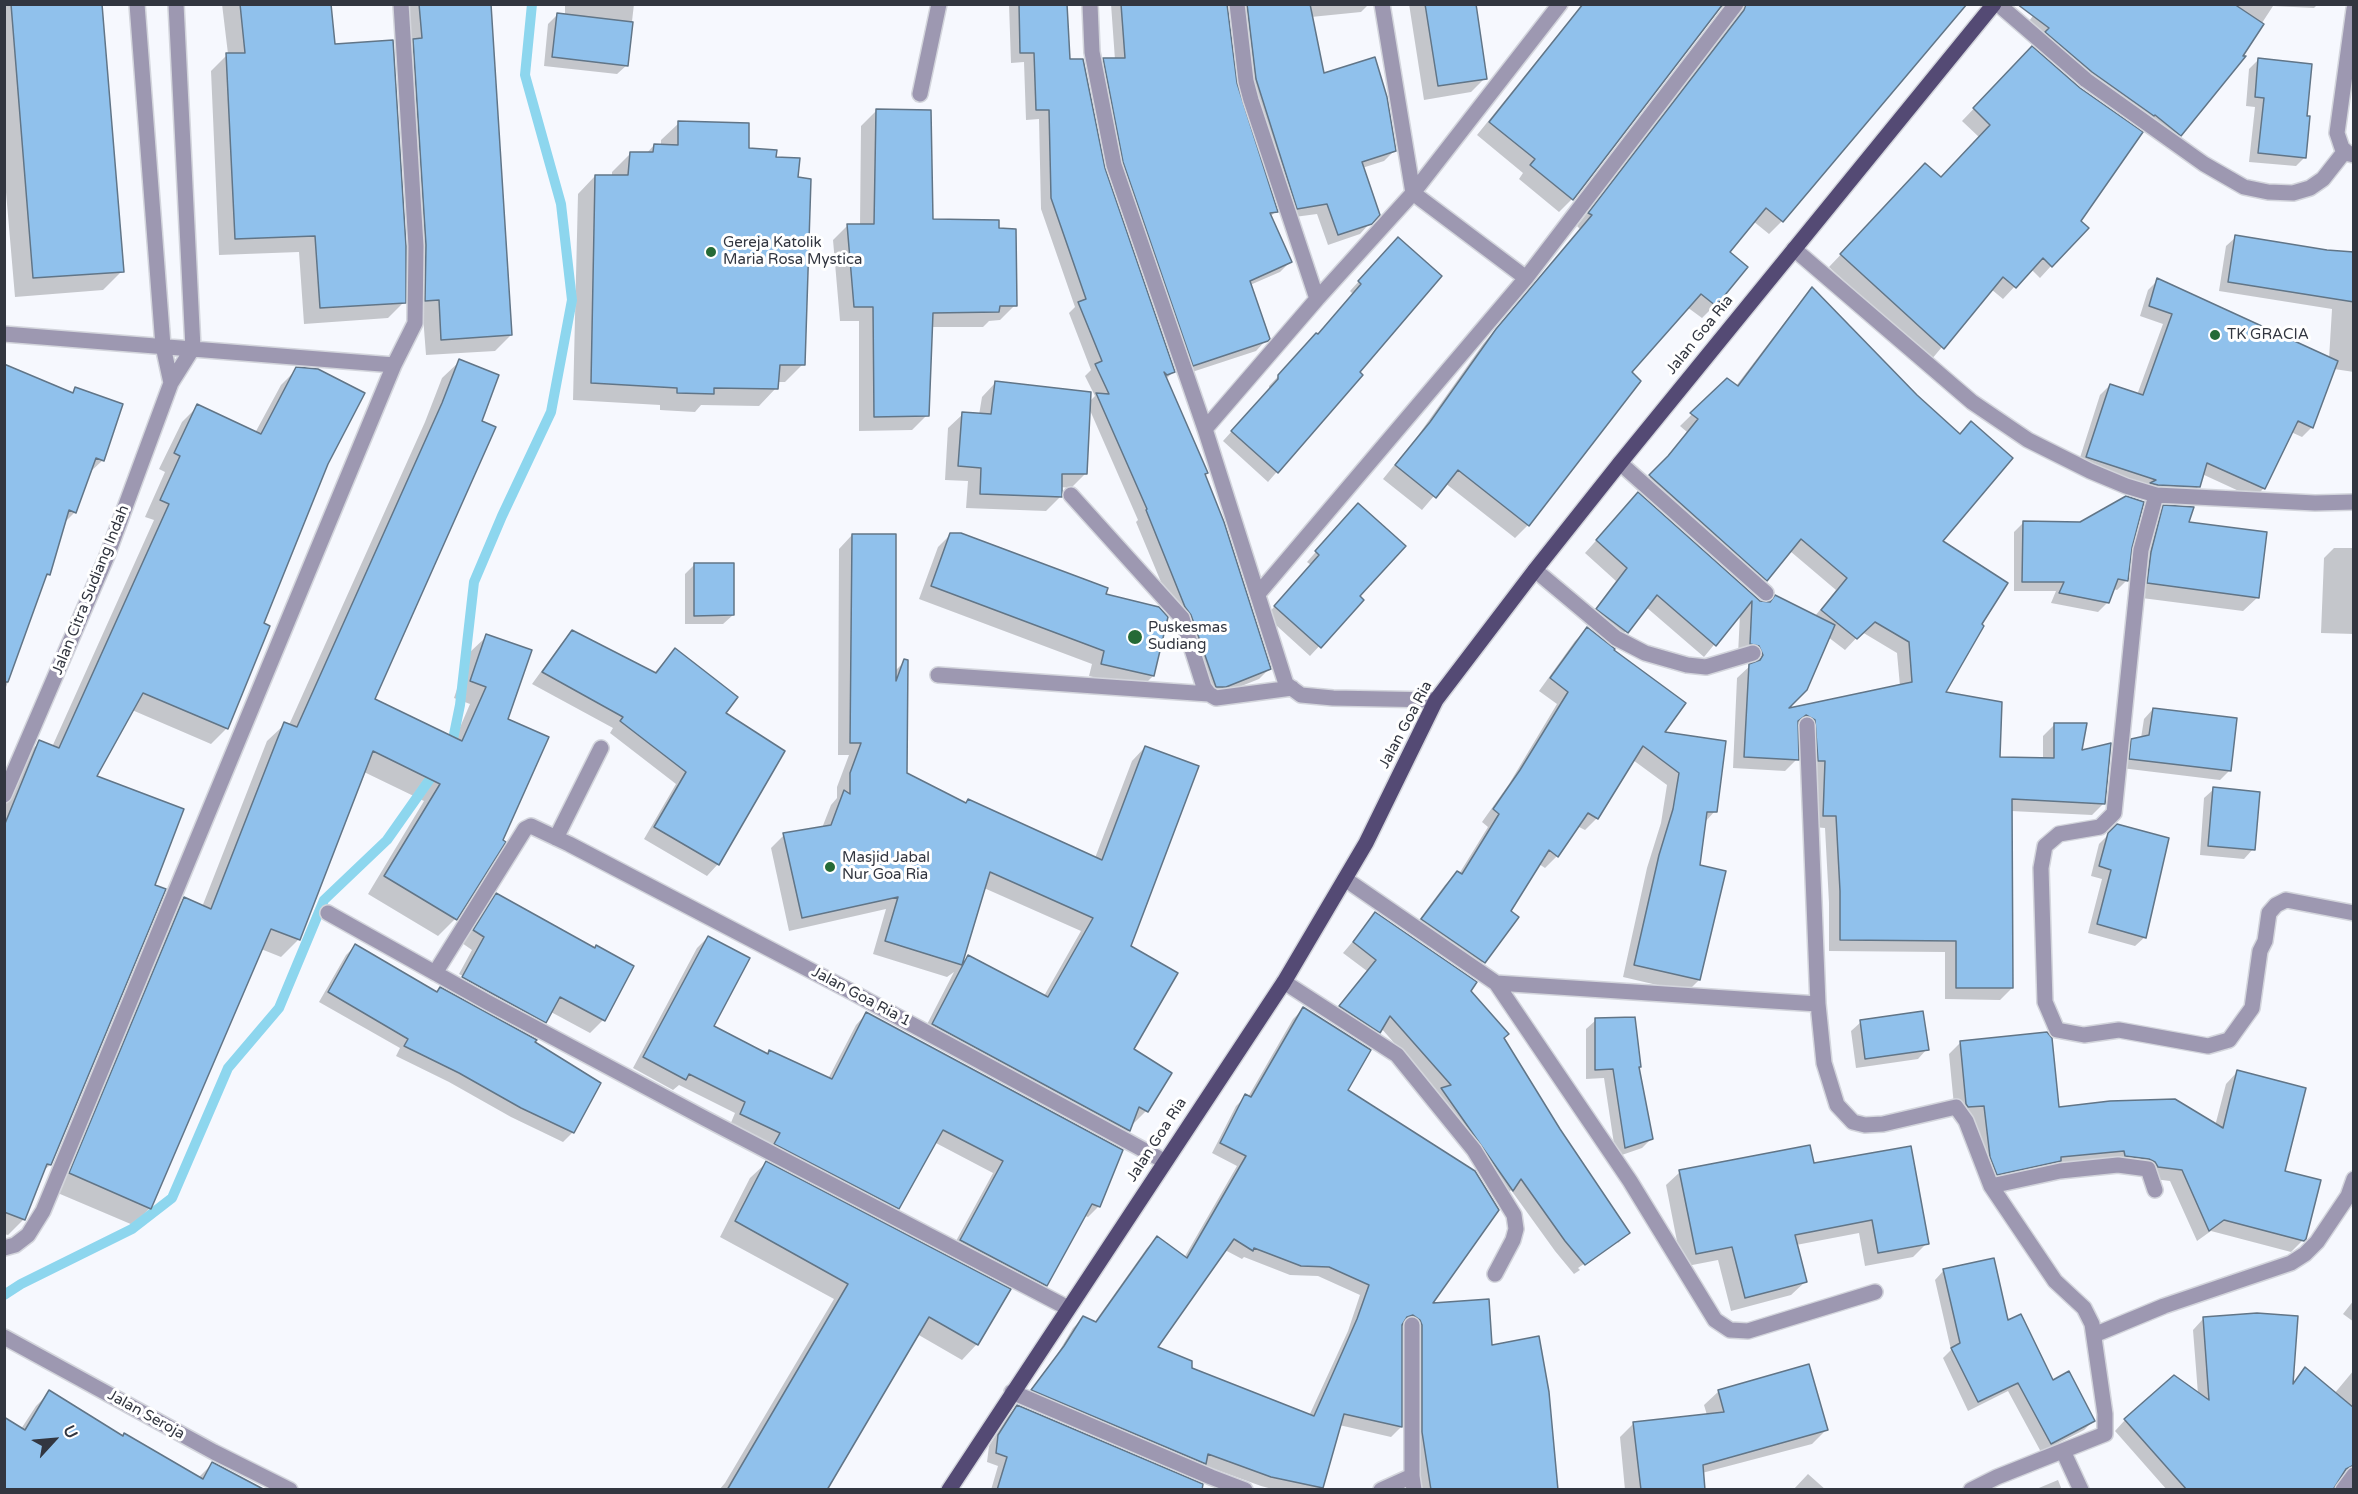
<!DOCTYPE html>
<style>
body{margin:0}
#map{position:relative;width:2358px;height:1494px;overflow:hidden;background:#f6f8fe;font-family:"Varela Round",sans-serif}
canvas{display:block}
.frame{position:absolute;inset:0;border:6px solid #323640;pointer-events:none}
.north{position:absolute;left:24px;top:1410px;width:60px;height:60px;-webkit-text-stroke:4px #fff;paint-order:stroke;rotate:64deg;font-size:16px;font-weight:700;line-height:24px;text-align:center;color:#323640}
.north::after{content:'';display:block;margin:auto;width:21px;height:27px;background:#323640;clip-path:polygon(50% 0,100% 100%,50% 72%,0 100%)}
</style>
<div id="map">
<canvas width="2358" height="1494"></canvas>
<div class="frame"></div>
<div class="north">U</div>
</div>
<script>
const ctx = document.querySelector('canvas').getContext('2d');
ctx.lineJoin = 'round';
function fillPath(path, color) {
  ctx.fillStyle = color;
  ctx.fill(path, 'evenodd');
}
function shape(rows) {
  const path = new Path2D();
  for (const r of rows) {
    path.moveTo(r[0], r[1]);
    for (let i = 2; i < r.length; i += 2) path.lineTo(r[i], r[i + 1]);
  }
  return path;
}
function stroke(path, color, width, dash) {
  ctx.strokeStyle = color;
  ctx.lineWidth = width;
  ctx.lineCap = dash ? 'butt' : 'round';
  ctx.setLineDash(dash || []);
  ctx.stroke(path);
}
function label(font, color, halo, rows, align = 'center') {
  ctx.font = font + ' "Varela Round",sans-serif';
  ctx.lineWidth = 6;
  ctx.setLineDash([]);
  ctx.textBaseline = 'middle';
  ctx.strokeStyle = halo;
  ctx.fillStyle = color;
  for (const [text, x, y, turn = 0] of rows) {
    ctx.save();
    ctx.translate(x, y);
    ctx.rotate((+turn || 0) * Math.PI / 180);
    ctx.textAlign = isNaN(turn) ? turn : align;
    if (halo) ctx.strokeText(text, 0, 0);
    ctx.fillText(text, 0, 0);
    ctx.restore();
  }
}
fillPath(shape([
 [4,4,101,4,122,271,103,290,15,297,4,169],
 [222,4,329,4,334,46,404,302,388,318,304,324,299,252,219,255,211,71,228,54],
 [403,4,489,4,511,335,495,351,426,355,423,316,409,317,410,262],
 [565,4,634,4,627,65,617,74,544,66,548,24,558,14,565,15],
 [1009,4,1066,4,1068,61,1173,372,1166,379,1207,472,1203,476,1269,669,1259,679,1214,697,1176,618,1136,522,1138,520,1089,408,1086,473,1071,488,1060,487,1060,497,1046,511,966,508,968,481,945,480,948,428,963,414,979,415,982,397,996,382,1089,402,1095,396,1085,376,1091,370,1069,313,1075,307,1041,209,1039,119,1026,120,1024,62,1011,63],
 [1111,4,1369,4,1361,12,1311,17,1322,75,1395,150,1384,161,1362,168,1370,223,1360,234,1328,245,1317,214,1287,218,1234,8,1227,5,1235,84,1276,211,1270,217,1290,262,1280,272,1250,285,1268,338,1256,351,1183,375,1094,70,1104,60,1115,60],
 [1409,4,1475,4,1485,78,1471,92,1424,100],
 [1660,4,1962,8,1782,221,1769,234,1753,221,1728,252,1715,305,1702,318,1687,307,1630,373,1528,525,1515,538,1445,483,1422,510,1383,479,1417,437,1483,344,1580,229,1577,226,1731,24,1732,13,1723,7,1718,9,1572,199,1559,212,1519,179,1523,173,1477,135,1564,27,1577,14],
 [2042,4,2318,4,2314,8,2273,6,2240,57,2180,135,2168,147,2023,29],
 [2259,59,2305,117,2305,157,2296,166,2249,162,2255,107,2246,106,2249,69],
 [2020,60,2079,89,2079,221,2051,266,2040,278,2031,269,2003,299,1991,289,1931,360,1829,267,1914,177,1941,179,1980,138,1962,121],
 [876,111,932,220,1015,305,1000,320,989,321,983,327,931,327,927,415,912,430,859,431,859,321,840,321,833,240,848,225,860,225,861,126],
 [679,123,747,150,774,158,796,178,803,364,785,382,777,382,776,388,759,406,701,405,695,412,660,410,660,405,573,400,578,194,595,176,612,176,612,172,630,154,646,154,654,145,661,145,661,140],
 [2236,237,2327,252,2354,254,2354,372,2334,369,2312,427,2302,437,2291,432,2264,488,2254,498,2202,474,2198,487,2188,497,2077,467,2100,395,2110,385,2137,395,2163,324,2140,316,2148,290,2158,280,2329,359,2332,309,2219,291,2226,246],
 [1389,248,1358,372,1361,375,1268,482,1223,441,1269,390,1269,386,1317,335,1353,294,1350,291],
 [1812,289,1916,396,1959,435,1971,423,1940,541,1980,625,1943,693,1999,759,2043,759,2043,736,2055,724,2081,752,2104,803,2092,815,2011,811,2012,988,2000,1000,1945,999,1945,952,1829,951,1829,903,1825,828,1812,827,1804,732,1797,728,1797,759,1785,771,1733,768,1737,678,1751,665,1748,657,1738,655,1740,613,1704,657,1646,607,1615,644,1586,621,1616,581,1585,553,1627,506,1759,602,1815,616,1836,590,1790,551,1754,592,1638,488,1657,470,1687,432,1680,426,1727,380,1736,386,1801,301],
 [1862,632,1897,653,1900,686,1785,711,1828,637,1845,650],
 [460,361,373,699,455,739,470,704,454,698,469,653,487,636,506,719,455,919,438,936,368,894,424,801,364,772,298,940,281,957,261,949,150,1208,133,1225,53,1191,167,916,184,899,202,907,267,741,285,724,289,725,425,422,442,378],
 [4,365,71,394,76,389,103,460,89,473,75,512,64,523,49,574,43,580,4,693],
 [297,369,262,624,227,728,211,744,132,710,95,777,50,1165,42,1172,24,1219,8,1235,4,1234,4,805,23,758,40,742,52,747,154,520,145,517,165,472,159,469,182,422,198,406,255,433,281,385],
 [2164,507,2187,523,2258,597,2243,611,2134,597,2149,521],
 [1349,514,1358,596,1362,600,1310,656,1266,616,1311,565,1307,562],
 [2024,522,2130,547,2127,580,2117,590,2113,589,2108,602,2098,612,2051,603,2056,591,2014,591,2014,532],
 [951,534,1104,595,1153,676,1140,689,1089,676,1092,664,919,599,938,547],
 [852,535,895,671,905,661,906,774,965,804,968,801,1095,858,1132,761,1145,747,1129,947,1132,1050,1146,1111,1133,1124,1131,1123,1129,1131,1115,1144,920,1038,954,972,947,977,873,954,886,909,789,931,771,848,784,835,822,828,831,805,837,798,837,787,849,755,838,755,839,549],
 [984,888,1081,931,1044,996,968,957,961,964],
 [2334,548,2354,548,2354,634,2321,633,2324,558],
 [694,565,733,615,723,624,685,624,685,574],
 [1587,629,1662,733,1715,811,1705,822,1698,866,1699,980,1687,992,1623,977,1647,868,1661,823,1667,785,1633,760,1597,818,1585,830,1577,826,1557,856,1545,868,1539,864,1509,911,1517,917,1483,962,1471,974,1410,932,1445,885,1457,873,1459,874,1488,827,1482,822,1509,784,1557,704,1539,691,1575,641],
 [573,632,654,673,675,650,724,713,783,751,718,864,707,876,644,839,676,784,610,733,613,728,532,684,561,644],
 [2153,709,2230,770,2220,780,2121,768,2123,750,2132,740,2141,738,2144,719],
 [2214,789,2253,849,2244,859,2200,855,2204,798],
 [2117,826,2145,937,2135,946,2088,933,2102,879,2091,876,2099,844],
 [497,895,594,950,632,967,603,1020,590,1033,551,1012,545,1022,532,1035,450,990,458,976,543,1023,543,1019,459,974,472,950,462,943,484,908],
 [1376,914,1469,991,1502,1038,1559,1130,1628,1233,1618,1243,1618,1240,1578,1268,1580,1270,1574,1274,1555,1251,1511,1190,1501,1201,1431,1100,1438,1093,1381,1028,1369,1042,1330,1017,1367,971,1343,953],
 [708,937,712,1027,766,1055,770,1051,828,1079,856,1025,866,1014,1099,1206,1088,1217,1085,1216,1046,1285,1035,1296,950,1252,993,1173,934,1142,898,1208,887,1219,730,1125,735,1113,679,1085,673,1090,633,1068,697,948],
 [355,946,436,993,533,1043,599,1083,573,1132,563,1142,511,1117,449,1082,396,1056,400,1048,319,1002,346,955],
 [1303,1009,1346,1090,1430,1305,1491,1347,1557,1490,1419,1490,1406,1326,1401,1326,1401,1427,1391,1437,1339,1425,1321,1487,1319,1490,1276,1490,1261,1486,1203,1465,1195,1473,1023,1400,1055,1358,1073,1328,1083,1318,1094,1323,1147,1248,1157,1238,1184,1258,1237,1166,1212,1153,1236,1106,1246,1096,1248,1097,1293,1019],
 [1225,1250,1242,1259,1244,1257,1290,1275,1318,1276,1360,1295,1348,1331,1309,1416,1190,1370,1156,1348],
 [1596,1020,1640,1067,1638,1068,1651,1139,1642,1148,1616,1157,1604,1078,1586,1079,1586,1029],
 [1861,1022,1927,1049,1918,1059,1856,1068,1851,1031],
 [1961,1042,2057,1108,2215,1126,2226,1084,2237,1072,2283,1172,2305,1238,2291,1252,2211,1231,2197,1241,2170,1181,2146,1178,2137,1170,1986,1185,1979,1169,1972,1117,1957,1118,1955,1116,1949,1054],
 [766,1163,1009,1290,977,1344,962,1360,917,1334,822,1490,719,1490,725,1483,834,1299,720,1237,750,1178],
 [1813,1164,1927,1243,1913,1257,1865,1266,1859,1233,1796,1245,1805,1282,1791,1295,1731,1311,1718,1260,1682,1267,1666,1185,1680,1172],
 [1944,1270,2007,1322,2052,1382,2093,1421,2084,1430,2041,1452,2008,1391,1968,1411,1943,1358,1951,1350,1935,1280],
 [2354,1300,2354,1322,2343,1314],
 [2203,1319,2291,1385,2305,1369,2334,1394,2354,1370,2354,1490,2344,1476,2341,1476,2332,1490,2167,1490,2115,1431,2125,1420,2198,1394,2193,1330],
 [1719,1391,1826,1430,1812,1444,1702,1473,1704,1490,1625,1490,1620,1437,1634,1423,1707,1415,1704,1405],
 [50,1392,123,1437,198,1478,212,1464,260,1490,4,1490,21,1429,36,1406],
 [1017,1407,1200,1490,991,1490,998,1466,987,1462,989,1446,1008,1416],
 [1808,1474,1826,1490,1793,1490],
 [2058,1480,2062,1490,2034,1490]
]), '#0003');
stroke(shape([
 [451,749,460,705,474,582,502,516,551,412,572,300,561,204,525,75,532,4],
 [4,1295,21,1284,132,1229,172,1198,228,1068,279,1008,324,900,387,840,437,769]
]), '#8dd6ee', 10);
const building = shape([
 [11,4,102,4,124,272,33,278,11,4],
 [240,4,331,4,335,44,393,40,406,246,406,303,320,308,315,236,235,239,226,53,245,53,240,4],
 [419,4,491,4,512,335,441,340,439,300,425,301,426,245,413,39,422,38,419,4],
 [1019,4,1067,4,1070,59,1083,59,1105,168,1175,372,1167,375,1164,372,1208,473,1205,474,1224,522,1271,669,1226,687,1216,687,1191,615,1185,607,1146,510,1147,509,1096,393,1109,394,1095,364,1102,361,1078,302,1086,299,1051,198,1049,110,1036,110,1034,53,1020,53,1019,4],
 [1121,4,1227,4,1237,83,1278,212,1270,213,1292,262,1250,281,1270,339,1268,341,1193,366,1123,162,1103,58,1125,58,1121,4],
 [1247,4,1310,4,1324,73,1375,57,1387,97,1396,151,1362,162,1380,215,1372,224,1338,235,1327,204,1297,209,1256,79,1247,4],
 [1425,4,1476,4,1487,79,1438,86,1425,4],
 [1583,4,1723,4,1573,200,1530,165,1535,159,1489,122,1583,4],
 [1746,4,1967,4,1783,222,1766,208,1730,252,1748,267,1716,306,1701,294,1632,372,1641,381,1529,526,1458,470,1436,498,1395,465,1430,422,1496,329,1592,215,1588,213,1744,10,1746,4],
 [2017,4,2234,4,2264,24,2243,56,2246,56,2181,136,2155,115,2154,116,2092,72,2045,32,2049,28,2017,4],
 [557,13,633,22,628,66,552,57,557,13],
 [2032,46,2080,88,2143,132,2081,221,2089,228,2052,267,2043,258,2016,288,2003,277,1944,349,1840,254,1925,163,1941,177,1990,125,1973,108,2032,46],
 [2258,58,2312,64,2307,116,2310,116,2306,158,2258,153,2264,98,2255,97,2258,58],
 [876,109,931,110,933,219,999,220,999,228,1016,229,1017,306,1000,306,999,312,933,313,929,416,874,417,873,307,854,307,847,224,874,224,876,109],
 [678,121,749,123,749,148,777,150,776,157,800,158,798,177,811,179,805,365,780,365,778,389,714,388,714,394,677,393,677,388,591,383,595,175,628,175,630,152,653,152,654,144,678,145,678,121],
 [2235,235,2327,250,2354,252,2354,302,2228,282,2235,235],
 [1398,237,1442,276,1360,372,1363,375,1278,473,1231,431,1278,379,1278,375,1316,333,1318,334,1361,284,1358,281,1398,237],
 [2157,278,2338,361,2313,428,2298,421,2265,489,2207,463,2200,487,2158,485,2150,483,2156,480,2086,457,2110,384,2143,395,2172,314,2149,306,2157,278],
 [1812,287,1917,395,1960,434,1971,421,2013,458,1943,541,2008,583,1982,624,1984,626,1946,692,2002,702,2000,757,2054,758,2054,723,2087,723,2082,750,2111,743,2105,804,2012,799,2013,988,1956,988,1956,941,1840,940,1840,891,1836,816,1823,816,1825,761,1818,761,1815,720,1806,715,1798,721,1799,760,1744,757,1749,664,1760,660,1763,655,1759,646,1750,644,1752,601,1716,646,1657,595,1628,633,1596,609,1627,568,1596,540,1638,492,1760,601,1770,602,1775,595,1835,625,1807,690,1789,708,1912,682,1909,642,1875,622,1857,639,1821,610,1847,578,1801,539,1767,581,1649,475,1668,456,1698,419,1690,413,1727,378,1738,386,1812,287],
 [459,359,499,375,482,421,496,427,375,699,462,741,486,687,470,681,486,634,532,650,508,719,549,737,503,840,506,842,457,920,384,876,440,784,373,751,300,940,271,929,151,1209,69,1173,184,897,211,909,284,722,297,727,442,403,459,359],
 [4,364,73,393,75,387,123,404,104,461,96,458,76,513,69,510,50,575,47,574,8,682,4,682,4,364],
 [296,367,318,369,365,393,328,464,264,623,270,626,228,729,143,693,97,776,184,809,155,885,166,889,51,1165,47,1164,25,1220,4,1212,4,826,39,740,59,748,169,504,160,500,180,456,174,453,197,404,261,434,296,367],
 [995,381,1091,392,1087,474,1062,474,1062,497,980,494,981,468,958,466,962,412,991,414,995,381],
 [2126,496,2144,502,2132,548,2128,581,2118,579,2109,603,2059,593,2064,582,2022,582,2023,521,2080,522,2126,496],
 [1358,503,1406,546,1360,596,1364,600,1321,648,1274,606,1319,555,1315,551,1358,503],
 [2163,505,2194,507,2189,522,2267,532,2259,598,2147,583,2151,552,2163,505],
 [950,533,961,533,1108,588,1106,594,1159,607,1168,617,1154,676,1101,664,1104,651,931,586,950,533],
 [852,534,896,534,896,681,904,659,908,660,907,773,966,803,968,799,1102,860,1145,746,1199,766,1131,946,1178,973,1134,1049,1172,1073,1148,1112,1139,1107,1130,1131,932,1024,968,955,1048,997,1093,918,990,872,962,965,885,941,898,897,802,918,783,833,831,825,844,790,850,794,850,773,861,743,850,743,852,534],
 [694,563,734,563,734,615,694,616,694,563],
 [1587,627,1615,649,1614,650,1686,703,1665,732,1726,741,1717,812,1707,812,1700,865,1726,871,1700,980,1634,965,1659,855,1673,809,1679,773,1643,746,1598,819,1588,813,1558,857,1549,850,1511,911,1519,917,1485,963,1421,919,1457,871,1462,874,1499,814,1493,809,1520,770,1568,692,1550,678,1587,627],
 [572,630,656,673,675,648,738,697,726,713,785,751,719,865,654,827,686,772,620,721,623,717,542,672,572,630],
 [2153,708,2237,718,2231,771,2129,759,2131,739,2149,735,2153,708],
 [2213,787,2260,792,2255,850,2208,846,2213,787],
 [2117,824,2169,838,2146,938,2097,924,2111,870,2099,866,2108,833,2117,824],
 [496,893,595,948,596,945,634,966,605,1021,560,997,546,1023,462,977,484,937,473,930,496,893],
 [1375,912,1477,982,1471,991,1509,1034,1504,1038,1560,1129,1630,1233,1585,1265,1565,1241,1521,1179,1513,1191,1441,1088,1451,1085,1390,1016,1380,1033,1339,1006,1376,960,1353,942,1375,912],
 [708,936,750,958,714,1026,768,1054,769,1050,832,1079,866,1012,1123,1150,1100,1207,1092,1204,1047,1286,960,1240,1003,1161,943,1130,899,1209,774,1144,780,1133,740,1114,745,1102,689,1074,686,1080,643,1057,708,936],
 [355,944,437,992,440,987,537,1040,535,1042,601,1083,574,1133,521,1108,459,1073,404,1046,408,1039,328,992,355,944],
 [1303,1007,1371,1050,1348,1090,1475,1171,1499,1210,1433,1303,1489,1299,1492,1345,1539,1336,1549,1392,1558,1490,1431,1490,1422,1432,1422,1325,1420,1320,1413,1315,1407,1317,1402,1325,1402,1427,1344,1414,1323,1488,1271,1477,1208,1454,1206,1464,1031,1390,1064,1346,1083,1316,1096,1322,1157,1236,1187,1258,1246,1156,1220,1143,1245,1094,1251,1097,1303,1007],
 [1234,1239,1253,1251,1254,1248,1301,1266,1329,1267,1369,1285,1357,1319,1314,1416,1192,1368,1192,1361,1158,1347,1234,1239],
 [1923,1011,1929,1050,1865,1059,1860,1020,1923,1011],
 [1635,1017,1641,1067,1639,1067,1653,1139,1625,1148,1613,1069,1595,1070,1595,1018,1635,1017],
 [2047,1032,2052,1038,2059,1107,2110,1101,2175,1099,2223,1128,2237,1070,2306,1088,2285,1171,2321,1180,2306,1239,2304,1241,2224,1220,2209,1231,2182,1170,2158,1167,2155,1162,2149,1159,2125,1156,2124,1151,2061,1157,2061,1161,1997,1175,1990,1157,1984,1106,1968,1107,1966,1104,1960,1041,2047,1032],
 [1810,1145,1814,1163,1911,1146,1929,1244,1878,1253,1872,1220,1795,1235,1807,1282,1745,1298,1732,1247,1696,1254,1679,1170,1810,1145],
 [766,1161,1011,1289,978,1345,929,1317,827,1490,727,1490,848,1284,735,1221,766,1161],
 [1994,1258,2008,1320,2021,1314,2053,1380,2069,1371,2095,1421,2051,1444,2018,1383,1978,1402,1951,1348,1960,1343,1943,1269,1994,1258],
 [2257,1313,2298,1316,2293,1384,2305,1367,2354,1408,2354,1465,2346,1469,2333,1490,2187,1490,2124,1419,2174,1375,2209,1400,2203,1317,2257,1313],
 [1809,1364,1828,1430,1703,1465,1705,1490,1641,1490,1633,1422,1724,1412,1718,1390,1809,1364],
 [49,1390,123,1436,124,1433,203,1479,212,1462,265,1490,4,1490,4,1417,25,1430,49,1390],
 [1017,1405,1203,1484,1202,1490,997,1490,1007,1457,996,1453,998,1435,1017,1405]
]);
fillPath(building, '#90c1ec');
stroke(building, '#617587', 1.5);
const minor = shape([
 [137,4,163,346,171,383],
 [1090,4,1092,52,1114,165,1205,429,1286,684,1301,695,1333,698,1436,700],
 [1237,4,1246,81,1251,100,1317,299],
 [1382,4,1413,193,1526,278],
 [1998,4,2086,80,2204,164,2244,187,2268,192,2293,193,2310,188,2323,179,2345,151],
 [2354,9,2337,133,2342,148,2349,154,2354,155],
 [920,94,939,4],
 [1794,249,1972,402,2028,440,2090,471,2126,486,2156,495],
 [4,334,394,365,415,323,416,246,401,4],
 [1205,429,1317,299,1413,193,1560,4],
 [1620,463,1766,593],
 [1071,495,1182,618,1204,687,1209,694,1216,698,1292,688],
 [2354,502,2315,503,2156,495,2141,550,2114,813,2100,827,2059,834,2045,846,2041,868,2045,1002,2057,1030,2084,1035,2119,1030,2208,1046,2229,1040,2252,1008,2260,951,2265,941,2269,913,2276,905,2286,900,2354,913],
 [1535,570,1616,638,1645,653,1687,665,1706,667,1753,653],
 [1258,594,1526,278,1736,4],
 [938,675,1209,694],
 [1807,725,1818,1004,1824,1063,1837,1105,1853,1122,1865,1125,1883,1124,1956,1107,1966,1121,1991,1186,2055,1281,2084,1308,2092,1324,2105,1414,2105,1434,1997,1477,1971,1490],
 [4,795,107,556,171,383,193,348,176,4],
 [556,838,601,748],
 [1345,879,1496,983,1630,1181,1715,1320,1730,1330,1748,1331,1875,1292],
 [328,913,487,1002,706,1119,1068,1308],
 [435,973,525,829,531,826,569,844,850,991,1164,1161],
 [1284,982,1397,1055,1474,1150,1514,1215,1516,1229,1513,1240,1495,1274],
 [1496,983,1818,1004],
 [1991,1186,2060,1171,2118,1165,2148,1169,2155,1190],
 [4,1248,15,1245,28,1235,43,1211,394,365],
 [1412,1325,1412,1476,1414,1490],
 [2094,1335,2164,1306,2291,1263,2305,1254,2317,1242,2348,1196,2354,1179],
 [4,1337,214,1452,290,1490],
 [1012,1392,1211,1477,1245,1490],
 [2063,1451,2081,1490],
 [1381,1490,1412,1476],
 [2343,1490,2354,1475]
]);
const major = shape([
 [949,1490,1284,982,1366,843,1436,700,1535,570,1620,463,1994,4]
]);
stroke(minor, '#d3d5dc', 18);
stroke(major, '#d3d5dc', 18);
stroke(minor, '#9d98b1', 15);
stroke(major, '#544a74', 15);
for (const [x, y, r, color] of [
 [711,252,6,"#256a36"],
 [2215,335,6,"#256a36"],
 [1135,637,8,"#256a36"],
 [830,867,6,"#256a36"]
]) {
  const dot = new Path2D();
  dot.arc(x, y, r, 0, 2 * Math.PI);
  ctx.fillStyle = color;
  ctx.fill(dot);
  stroke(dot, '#fff', 2);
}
label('15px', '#323640', '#fff', [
 ["Gereja Katolik",723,243],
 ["Maria Rosa Mystica",723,260],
 ["TK GRACIA",2227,335],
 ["Puskesmas",1148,628],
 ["Sudiang",1148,645],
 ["Masjid Jabal",842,858],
 ["Nur Goa Ria",842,875]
], 'left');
label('15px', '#323640', '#fff', [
 ["Jalan Goa Ria",1700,335,-51],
 ["Jalan Citra Sudiang Indah",91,590,-68],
 ["Jalan Goa Ria",1406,725,-62],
 ["Jalan Goa Ria 1",861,997,28],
 ["Jalan Goa Ria",1157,1140,-57],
 ["Jalan Seroja",146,1415,29]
]);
</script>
